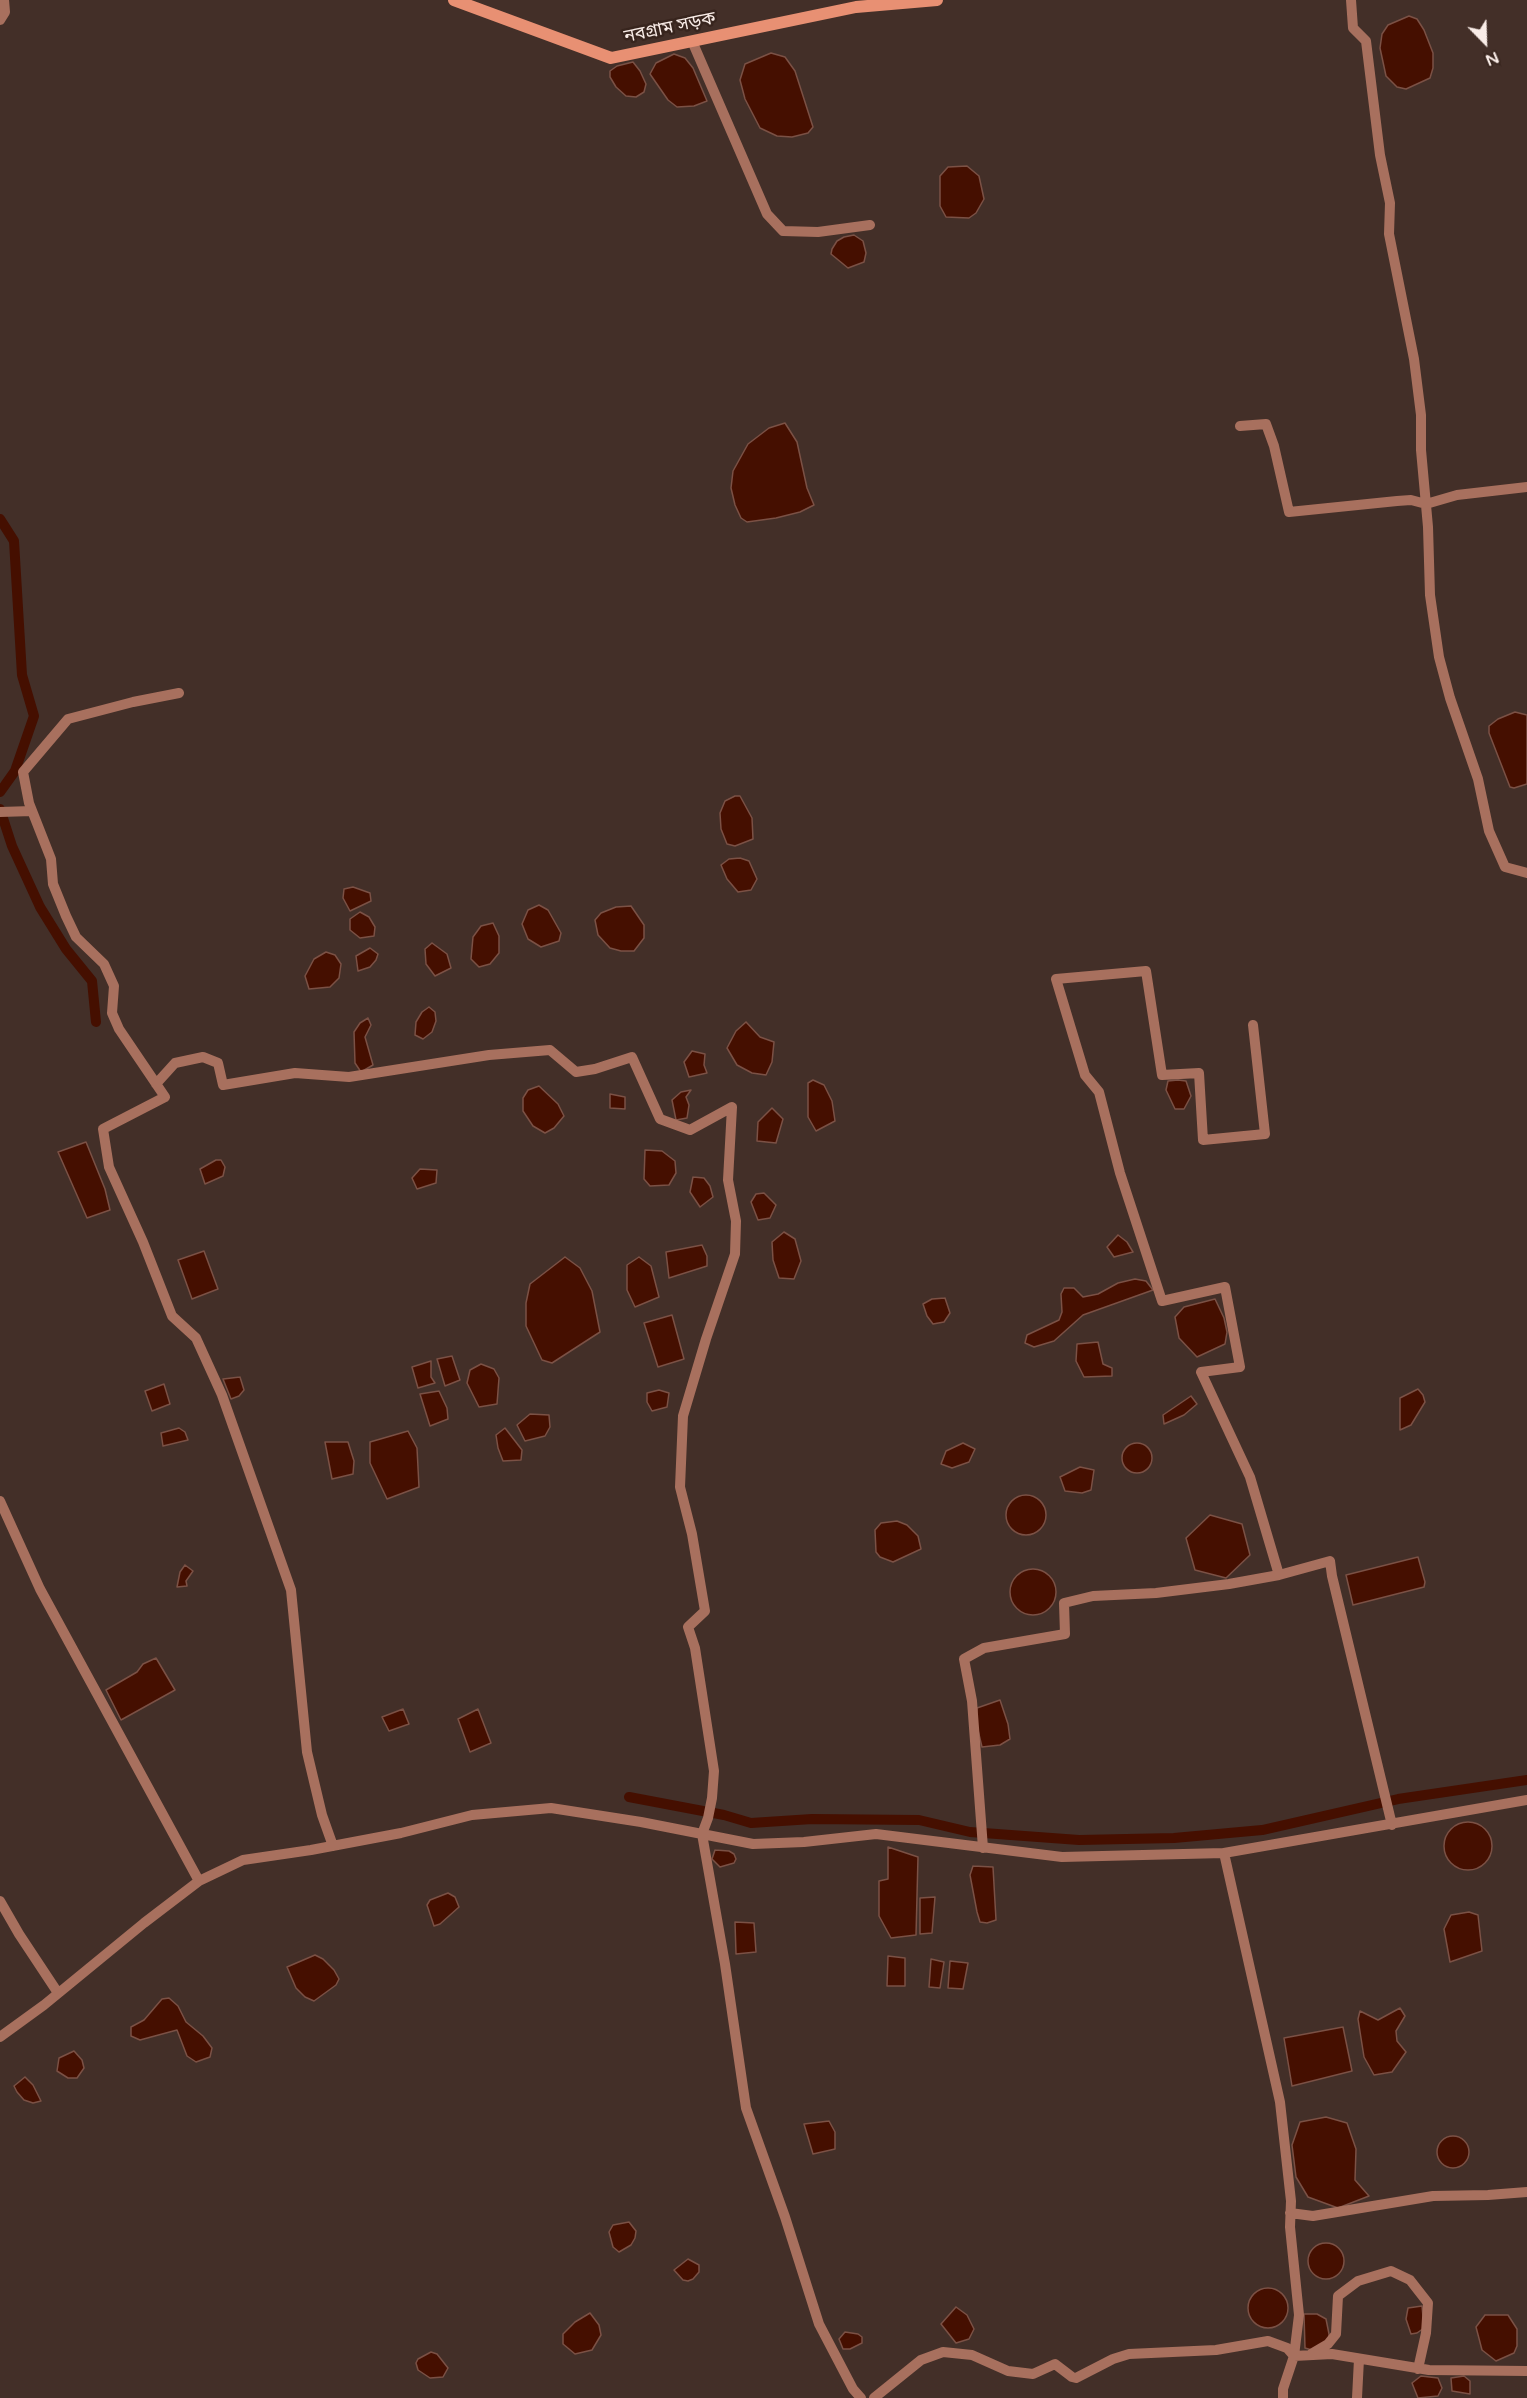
<!DOCTYPE html>
<meta charset="utf-8">
<style>
body{margin:0}
#map{position:relative;width:1527px;height:2398px;overflow:hidden;background:#432f28;font-family:"Varela Round",sans-serif}
canvas{display:block}
.north{position:absolute;left:1455px;top:12px;width:60px;height:60px;-webkit-text-stroke:4px #38251e;paint-order:stroke;rotate:157deg;font-size:16px;font-weight:700;line-height:24px;text-align:center;color:#f9ece7}
.north::after{content:'';display:block;margin:auto;width:21px;height:27px;background:#f9ece7;clip-path:polygon(50% 0,100% 100%,50% 72%,0 100%)}
</style>
<div id="map">
<canvas width="1527" height="2398"></canvas>
<div class="north">N</div>
</div>
<script>
const ctx = document.querySelector('canvas').getContext('2d');
ctx.lineJoin = 'round';
function fillPath(path, color) {
  ctx.fillStyle = color;
  ctx.fill(path, 'evenodd');
}
function shape(rows) {
  const path = new Path2D();
  for (const r of rows) {
    if (r.length === 3) {
      path.moveTo(r[0] + r[2], r[1]);
      path.arc(r[0], r[1], r[2], 0, 2 * Math.PI);
      continue;
    }
    path.moveTo(r[0], r[1]);
    for (let i = 2; i < r.length; i += 2) path.lineTo(r[i], r[i + 1]);
  }
  return path;
}
function stroke(path, color, width, dash) {
  ctx.strokeStyle = color;
  ctx.lineWidth = width;
  ctx.lineCap = dash ? 'butt' : 'round';
  ctx.setLineDash(dash || []);
  ctx.stroke(path);
}
function label(font, color, halo, rows, align = 'center') {
  ctx.font = font + ' "Varela Round","Noto Sans Bengali",sans-serif';
  ctx.lineWidth = 5;
  ctx.setLineDash([]);
  ctx.textBaseline = 'middle';
  ctx.strokeStyle = halo;
  ctx.fillStyle = color;
  for (const [text, x, y, turn = 0] of rows) {
    ctx.save();
    ctx.translate(x, y);
    ctx.rotate((+turn || 0) * Math.PI / 180);
    ctx.textAlign = isNaN(turn) ? turn : align;
    if (halo) ctx.strokeText(text, 0, 0);
    ctx.fillText(text, 0, 0);
    ctx.restore();
  }
}
const water = shape([
 [1409,16,1417,19,1424,30,1433,53,1433,68,1430,78,1406,89,1397,87,1386,76,1380,48,1382,34,1388,25,1409,16],
 [771,53,785,57,795,71,813,127,808,133,792,137,777,136,760,128,745,99,740,80,745,64,771,53],
 [674,54,685,58,693,68,707,101,694,106,677,107,668,100,650,74,656,63,674,54],
 [633,62,640,71,646,84,644,92,636,97,626,96,616,87,610,77,610,71,617,66,633,62],
 [967,166,979,176,984,199,976,213,969,218,946,217,940,206,940,176,948,167,967,166],
 [854,235,863,241,866,253,864,262,848,268,831,254,832,249,837,241,844,237,854,235],
 [785,423,797,442,807,488,814,505,800,512,776,518,747,522,741,518,735,505,731,488,733,471,748,444,769,428,785,423],
 [1515,712,1527,715,1527,784,1514,788,1510,787,1489,733,1489,726,1498,719,1515,712],
 [735,796,740,796,752,818,753,839,735,846,727,844,721,829,720,813,725,801,735,796],
 [740,858,749,861,757,879,751,890,738,892,727,879,721,865,729,859,740,858],
 [353,887,370,893,371,901,350,911,343,898,344,889,353,887],
 [539,905,548,910,561,933,559,941,541,947,528,939,522,924,528,910,539,905],
 [631,906,644,925,644,938,634,951,621,951,610,948,598,935,595,920,601,913,616,907,631,906],
 [360,912,369,917,375,927,374,936,360,938,350,930,350,919,360,912],
 [493,923,499,936,499,953,490,964,479,967,471,959,473,937,481,926,493,923],
 [432,943,447,954,451,968,435,976,426,964,425,949,432,943],
 [370,948,378,954,376,960,370,967,358,971,356,956,370,948],
 [326,952,335,955,341,964,339,978,330,987,309,989,305,976,314,959,326,952],
 [429,1007,435,1012,436,1021,432,1032,423,1039,415,1035,416,1022,422,1012,429,1007],
 [368,1018,371,1025,365,1037,373,1065,361,1072,355,1063,354,1032,360,1023,368,1018],
 [746,1022,760,1037,774,1042,772,1062,766,1075,752,1073,737,1065,727,1048,736,1031,746,1022],
 [692,1051,705,1054,704,1065,707,1073,689,1077,684,1062,692,1051],
 [813,1080,824,1085,832,1101,835,1121,816,1131,808,1117,808,1083,813,1080],
 [1178,1080,1186,1081,1191,1096,1184,1109,1175,1109,1166,1090,1168,1081,1178,1080],
 [539,1086,558,1104,564,1116,554,1128,545,1133,533,1126,523,1111,523,1098,528,1090,539,1086],
 [691,1090,686,1097,689,1105,687,1118,676,1120,672,1100,681,1092,691,1090],
 [610,1094,625,1097,625,1109,610,1108,610,1094],
 [772,1108,783,1119,776,1143,757,1141,758,1122,772,1108],
 [86,1142,105,1189,110,1210,87,1218,58,1152,86,1142],
 [645,1150,662,1151,675,1161,676,1173,669,1185,650,1186,644,1179,645,1150],
 [216,1160,221,1160,225,1167,223,1176,205,1184,200,1169,216,1160],
 [420,1169,437,1170,436,1183,417,1189,412,1178,420,1169],
 [693,1177,704,1178,710,1186,713,1197,700,1207,690,1192,693,1177],
 [764,1193,776,1205,770,1218,758,1220,751,1202,756,1194,764,1193],
 [784,1232,795,1239,801,1261,794,1279,779,1278,773,1260,772,1242,784,1232],
 [1118,1235,1127,1242,1133,1252,1114,1257,1107,1247,1118,1235],
 [702,1245,707,1256,707,1266,669,1278,666,1252,702,1245],
 [204,1251,218,1289,192,1299,178,1260,204,1251],
 [565,1257,580,1268,592,1291,600,1332,552,1363,542,1360,526,1326,526,1303,530,1284,565,1257],
 [639,1257,651,1266,659,1297,635,1307,627,1290,627,1265,639,1257],
 [1135,1279,1146,1281,1153,1290,1083,1315,1054,1341,1034,1347,1025,1343,1027,1335,1059,1320,1062,1312,1061,1294,1064,1288,1074,1288,1083,1297,1098,1294,1118,1283,1135,1279],
 [945,1298,950,1313,944,1322,933,1324,927,1316,923,1304,932,1299,945,1298],
 [1215,1299,1224,1318,1227,1332,1225,1344,1197,1357,1179,1338,1175,1317,1184,1307,1215,1299],
 [672,1315,684,1359,658,1367,644,1323,672,1315],
 [1098,1342,1103,1364,1112,1368,1112,1376,1084,1377,1076,1361,1077,1344,1098,1342],
 [452,1356,460,1380,445,1386,437,1359,452,1356],
 [431,1361,431,1377,435,1383,418,1388,412,1367,431,1361],
 [481,1364,494,1369,499,1378,497,1404,479,1407,467,1383,470,1370,481,1364],
 [240,1377,244,1390,239,1396,231,1399,223,1379,240,1377],
 [164,1384,170,1404,152,1411,145,1391,164,1384],
 [1418,1389,1423,1395,1425,1402,1411,1425,1400,1430,1400,1398,1418,1389],
 [659,1390,669,1393,667,1407,652,1411,647,1402,647,1393,659,1390],
 [439,1391,447,1408,448,1419,430,1426,420,1394,439,1391],
 [1191,1396,1197,1404,1184,1415,1164,1424,1163,1415,1191,1396],
 [530,1414,549,1415,550,1427,545,1436,525,1441,517,1425,530,1414],
 [179,1428,185,1432,188,1440,163,1446,161,1433,179,1428],
 [505,1428,522,1450,521,1460,503,1461,498,1448,496,1435,505,1428],
 [408,1431,417,1448,419,1487,387,1499,370,1463,370,1442,408,1431],
 [325,1442,348,1442,354,1461,353,1474,332,1479,325,1442],
 [963,1443,975,1449,969,1462,952,1468,941,1464,946,1451,963,1443],
 [1137,1458,15],
 [1080,1467,1094,1470,1091,1490,1082,1493,1065,1491,1060,1477,1080,1467],
 [1026,1515,20],
 [1210,1515,1242,1524,1250,1555,1226,1578,1195,1570,1186,1538,1210,1515],
 [897,1521,907,1525,918,1536,921,1549,893,1562,880,1557,876,1552,875,1530,881,1523,897,1521],
 [1418,1557,1425,1582,1424,1587,1353,1605,1346,1575,1418,1557],
 [185,1565,193,1571,186,1581,187,1586,177,1587,180,1572,185,1565],
 [1033,1592,23],
 [156,1658,175,1690,121,1720,106,1690,137,1672,143,1664,156,1658],
 [1000,1700,1008,1724,1010,1739,1000,1745,982,1747,976,1722,977,1708,1000,1700],
 [403,1709,409,1724,389,1731,382,1717,403,1709],
 [478,1709,491,1743,470,1752,458,1719,478,1709],
 [1468,1846,24],
 [888,1847,918,1857,916,1935,891,1938,879,1916,879,1881,888,1879,888,1847],
 [715,1850,729,1851,734,1854,736,1859,734,1863,720,1867,712,1859,715,1850],
 [973,1866,993,1867,996,1920,987,1923,980,1922,977,1912,970,1875,973,1866],
 [448,1893,455,1897,459,1907,440,1924,434,1926,427,1905,430,1900,448,1893],
 [935,1897,932,1933,920,1934,920,1898,935,1897],
 [1469,1912,1478,1915,1482,1951,1450,1962,1444,1929,1451,1915,1469,1912],
 [735,1922,754,1923,756,1952,736,1954,735,1922],
 [315,1955,323,1959,334,1970,339,1979,336,1985,314,2001,305,1997,296,1988,287,1967,315,1955],
 [888,1956,905,1958,905,1986,887,1986,888,1956],
 [931,1959,944,1962,940,1988,929,1987,931,1959],
 [950,1961,968,1963,963,1989,948,1988,950,1961],
 [169,1998,178,2006,186,2022,203,2036,212,2048,210,2057,196,2062,187,2056,177,2030,140,2040,131,2036,131,2027,144,2020,162,1999,169,1998],
 [1400,2008,1405,2016,1396,2031,1397,2041,1406,2052,1392,2072,1374,2075,1364,2057,1358,2019,1360,2011,1378,2020,1400,2008],
 [1343,2027,1352,2071,1292,2086,1284,2038,1343,2027],
 [74,2051,82,2060,84,2068,77,2078,68,2078,57,2071,59,2058,74,2051],
 [25,2077,33,2085,41,2101,33,2103,24,2100,17,2092,14,2086,25,2077],
 [1326,2117,1347,2123,1356,2149,1355,2180,1369,2196,1338,2208,1308,2197,1296,2177,1292,2145,1300,2122,1326,2117],
 [829,2121,835,2132,835,2149,813,2154,804,2124,829,2121],
 [1453,2152,16],
 [629,2222,636,2231,635,2238,631,2245,619,2252,613,2247,609,2232,613,2225,629,2222],
 [1326,2261,18],
 [688,2259,699,2265,699,2272,693,2279,688,2281,683,2280,674,2270,688,2259],
 [1268,2308,20],
 [1422,2306,1424,2328,1417,2333,1411,2334,1406,2319,1408,2308,1422,2306],
 [956,2307,967,2315,974,2329,969,2339,956,2343,941,2324,956,2307],
 [590,2313,599,2325,601,2335,592,2350,575,2354,563,2344,563,2334,575,2322,590,2313],
 [1304,2314,1317,2314,1326,2319,1329,2334,1329,2340,1312,2350,1305,2348,1304,2314],
 [1485,2315,1508,2315,1517,2329,1517,2346,1514,2353,1496,2361,1482,2350,1476,2327,1485,2315],
 [845,2332,858,2334,862,2337,862,2343,850,2349,843,2349,839,2339,845,2332],
 [431,2352,437,2354,448,2368,443,2377,430,2378,418,2370,416,2363,418,2359,431,2352],
 [1421,2376,1438,2378,1442,2388,1438,2396,1418,2398,1412,2383,1421,2376],
 [1464,2376,1470,2381,1470,2394,1452,2391,1451,2378,1464,2376]
]);
fillPath(water, '#450f00');
stroke(water, '#7b5145', 1.5);
stroke(shape([
 [0,519,14,541,22,675,34,716,15,771,0,792],
 [0,809,12,846,40,907,66,949,92,981,96,1022],
 [629,1797,724,1815,751,1823,812,1819,919,1820,970,1832,1079,1840,1174,1838,1262,1830,1398,1799,1527,1780]
]), '#450f00', 10);
stroke(shape([
 [1351,0,1353,28,1366,41,1380,155,1390,203,1389,234,1414,359,1421,415,1421,450,1428,527,1430,595,1439,657,1450,698,1478,779,1489,831,1505,867,1527,873],
 [0,20,5,12,4,0],
 [692,41,767,214,783,231,818,232,870,225],
 [1240,426,1266,424,1274,446,1289,512,1397,501,1411,500,1426,504,1457,495,1527,487],
 [179,693,133,702,68,719,23,772,29,803,51,859,53,884,66,916,76,937,104,964,114,986,112,1013,119,1029,165,1097,103,1129,109,1167,143,1242,172,1316,196,1338,222,1395,291,1590,307,1752,322,1815,333,1846],
 [0,812,32,811],
 [1253,1025,1265,1134,1203,1140,1199,1073,1162,1075,1146,971,1056,979,1085,1075,1099,1092,1120,1173,1162,1301,1225,1287,1240,1367,1201,1372,1250,1477,1279,1575],
 [156,1084,175,1063,203,1057,218,1063,223,1085,295,1073,349,1077,489,1055,550,1050,576,1072,595,1069,632,1057,660,1119,690,1130,732,1107,728,1180,736,1221,735,1254,706,1339,683,1416,680,1487,692,1534,705,1611,688,1627,695,1648,714,1771,712,1798,708,1818,702,1834,725,1964,746,2108,785,2217,819,2324,853,2389,861,2398],
 [0,1501,40,1589,199,1881],
 [983,1848,972,1701,964,1659,984,1648,1065,1634,1064,1603,1093,1596,1156,1593,1229,1584,1279,1575,1330,1561,1332,1576,1392,1825],
 [1224,1853,1280,2102,1291,2201,1290,2227,1299,2315,1294,2356,1283,2389,1283,2398],
 [0,1901,19,1934,58,1993],
 [0,2037,44,2005,144,1923,199,1881,243,1860,311,1850,401,1833,472,1815,551,1808,641,1822,753,1844,804,1842,876,1834,1062,1857,1224,1853,1527,1800],
 [1290,2213,1313,2216,1433,2196,1488,2195,1527,2192],
 [1311,2354,1328,2344,1336,2334,1338,2296,1358,2281,1391,2271,1410,2280,1428,2303,1426,2333,1418,2369],
 [874,2398,921,2360,943,2352,972,2355,1008,2371,1033,2374,1055,2364,1072,2377,1076,2378,1113,2359,1129,2354,1216,2350,1268,2341,1287,2348,1294,2356,1332,2354,1429,2370,1527,2371],
 [1357,2398,1359,2359]
]), '#a8705e', 10);
stroke(shape([
 [454,0,611,58,856,7,937,0]
]), '#e89073', 12);
label('18px', '#f9ece7', '#38251e', [
 ["নবগ্রাম সড়ক",670,28,-12]
]);
</script>
